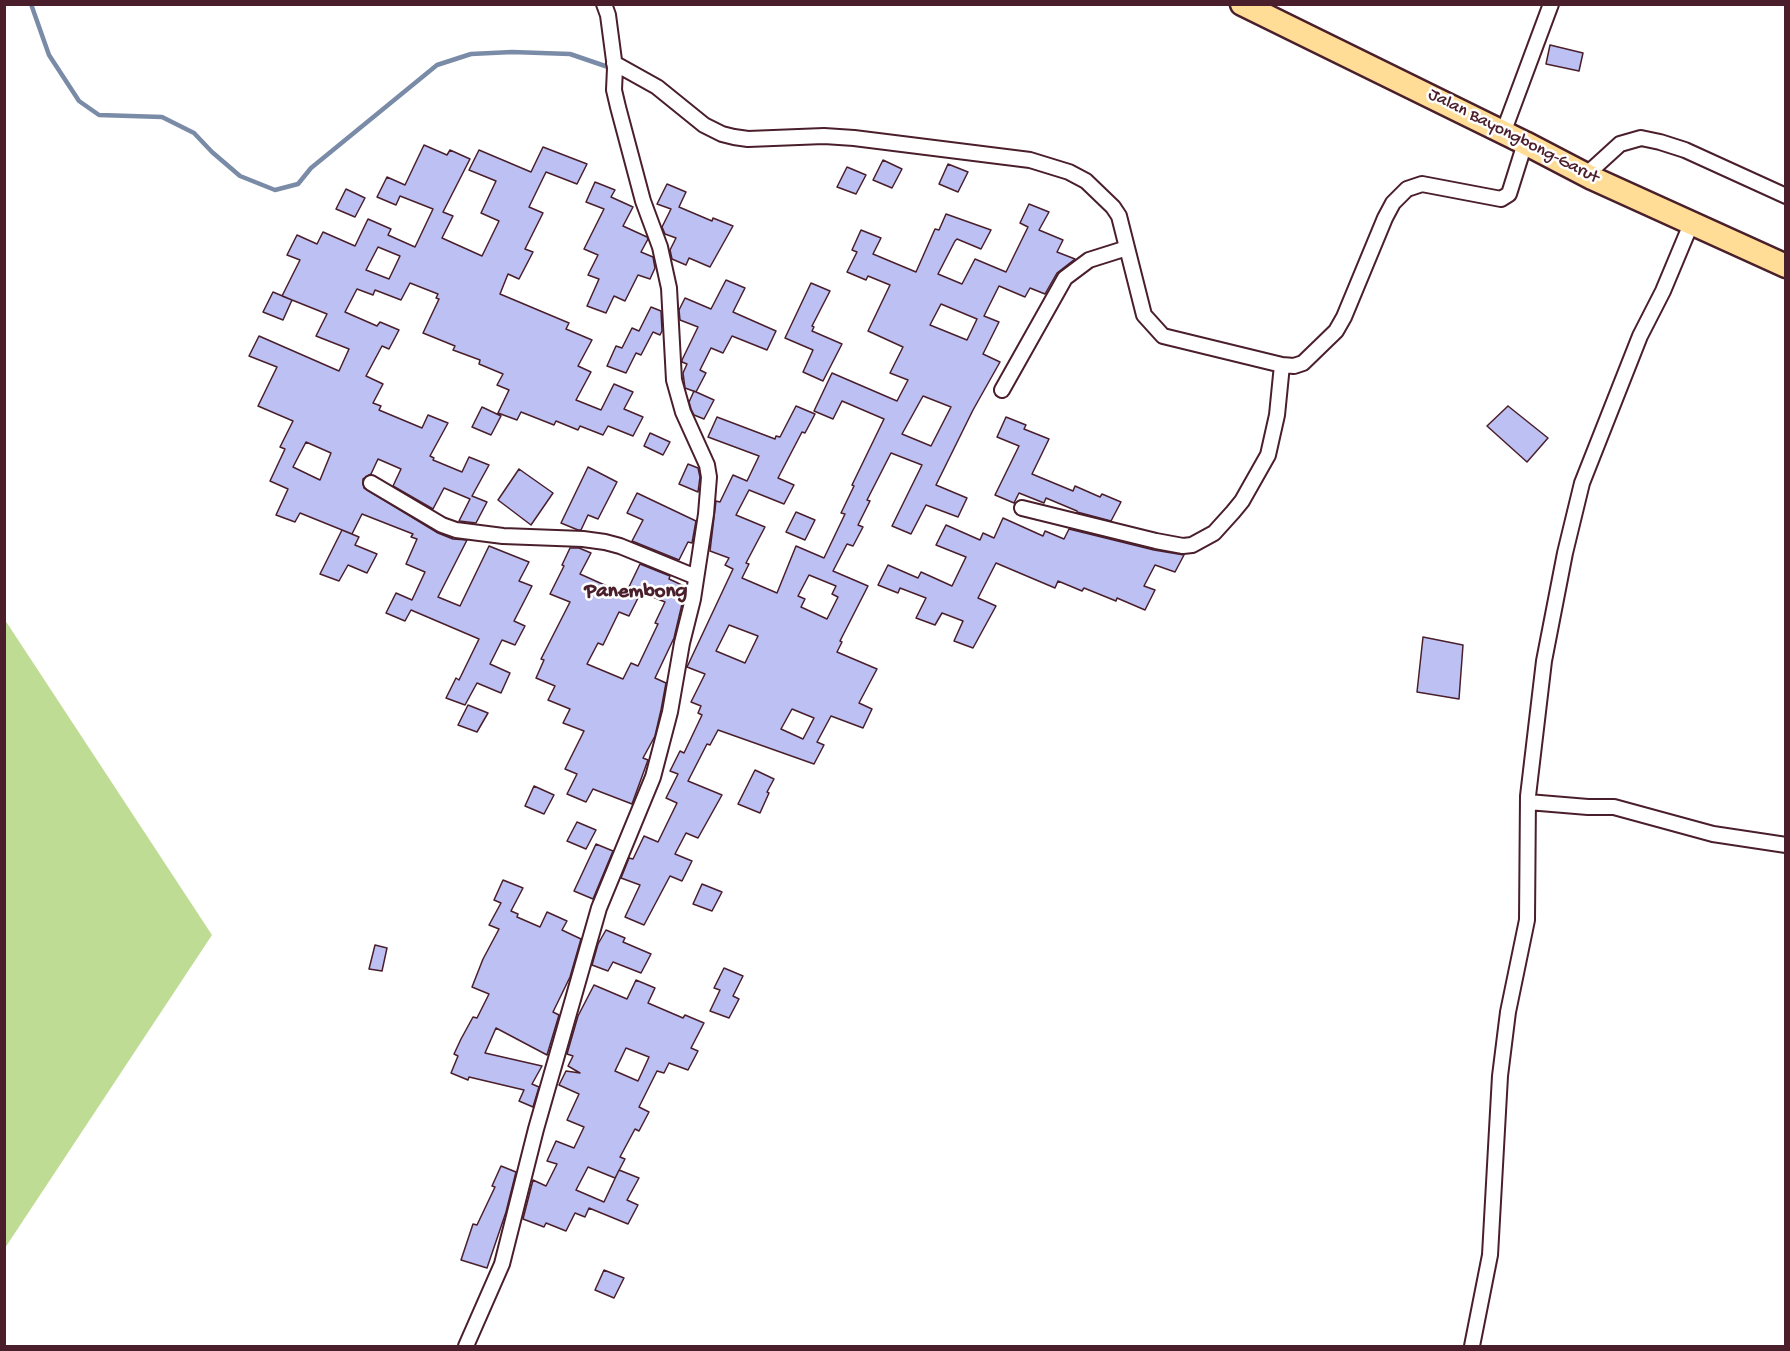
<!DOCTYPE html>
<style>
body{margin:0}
#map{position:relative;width:1790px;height:1351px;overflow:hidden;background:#fff;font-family:"Gochi Hand",sans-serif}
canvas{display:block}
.frame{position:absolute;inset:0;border:6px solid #4a1f2b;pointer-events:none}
</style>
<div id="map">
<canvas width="1790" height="1351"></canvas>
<div class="frame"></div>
</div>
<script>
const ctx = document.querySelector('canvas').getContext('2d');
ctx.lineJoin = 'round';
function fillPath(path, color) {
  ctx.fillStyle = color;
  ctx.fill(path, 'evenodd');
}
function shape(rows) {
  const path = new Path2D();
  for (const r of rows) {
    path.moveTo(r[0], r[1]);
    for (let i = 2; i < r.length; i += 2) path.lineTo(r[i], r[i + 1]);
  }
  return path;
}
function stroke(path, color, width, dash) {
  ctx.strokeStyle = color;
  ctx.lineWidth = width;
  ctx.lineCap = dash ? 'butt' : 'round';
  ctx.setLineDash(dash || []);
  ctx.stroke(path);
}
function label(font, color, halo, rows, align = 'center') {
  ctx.font = font + ' "Gochi Hand",sans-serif';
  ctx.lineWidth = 5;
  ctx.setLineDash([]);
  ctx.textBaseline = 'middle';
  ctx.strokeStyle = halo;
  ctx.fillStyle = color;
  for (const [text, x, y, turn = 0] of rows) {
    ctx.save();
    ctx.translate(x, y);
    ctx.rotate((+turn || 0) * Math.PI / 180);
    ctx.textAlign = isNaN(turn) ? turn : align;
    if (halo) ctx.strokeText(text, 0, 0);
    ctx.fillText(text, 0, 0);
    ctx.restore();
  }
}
fillPath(shape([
 [5,620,212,935,5,1248]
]), '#bfdc94');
stroke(shape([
 [31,4,49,55,79,101,99,115,162,117,194,133,212,152,240,176,275,190,298,184,311,168,437,65,471,54,512,52,570,54,611,68]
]), '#7a8ba7', 4.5);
const building = shape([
 [1550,45,1583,53,1579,71,1546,64,1550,45],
 [424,145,447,155,450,150,470,159,443,212,453,216,442,238,482,256,499,221,481,213,496,181,469,170,479,150,531,172,543,147,587,164,577,184,546,172,529,207,543,213,525,249,533,252,519,279,508,274,500,294,569,323,566,329,592,340,578,366,591,372,576,400,601,410,614,384,633,392,624,409,643,417,633,436,608,426,603,435,580,426,578,430,556,421,554,425,521,412,517,420,498,413,509,390,497,385,503,374,479,364,480,360,453,350,455,346,423,333,439,299,436,298,438,294,410,283,401,300,375,290,373,295,357,289,345,312,377,326,380,322,399,330,389,349,382,346,366,376,383,384,373,403,381,406,379,410,422,428,428,415,448,423,430,456,434,458,433,460,462,472,469,457,489,465,472,496,487,502,476,523,459,521,470,499,444,488,433,509,393,486,401,469,378,459,371,474,363,479,364,488,438,533,453,539,467,540,438,597,460,606,489,546,529,562,519,581,532,586,514,621,525,626,515,645,502,640,490,664,510,673,501,693,477,683,465,705,446,698,456,678,459,680,479,639,411,610,405,621,386,613,396,593,412,600,425,572,406,564,417,539,411,537,413,534,362,514,352,534,300,513,295,522,276,515,288,489,270,481,285,449,280,447,293,421,258,406,277,367,249,356,259,336,339,371,349,349,316,336,327,314,282,296,300,260,287,255,297,235,317,244,323,232,355,246,368,219,391,229,388,235,415,247,433,209,400,196,396,205,377,197,387,177,405,185,424,145],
 [378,247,400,256,389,279,366,270,378,247],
 [306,442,331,453,320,480,293,467,306,442],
 [883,160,902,169,892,188,873,180,883,160],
 [948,164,968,172,958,192,939,184,948,164],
 [847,167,866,175,856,194,837,187,847,167],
 [595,182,615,190,611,197,633,207,623,226,647,237,648,239,641,252,653,257,655,268,650,279,638,275,625,301,614,296,606,313,587,306,599,279,588,275,598,255,584,249,604,209,586,202,595,182],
 [667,184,686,192,679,207,712,221,713,218,733,226,710,267,689,258,686,265,672,259,670,250,676,238,665,234,662,227,671,209,657,204,667,184],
 [346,189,365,198,355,217,336,209,346,189],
 [1029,204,1049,212,1039,230,1063,240,1057,252,1075,259,1057,273,1045,294,1030,288,1025,297,999,286,984,316,999,322,983,354,1000,362,973,410,936,485,967,498,958,517,926,505,911,534,892,526,922,465,891,453,867,500,870,501,858,525,863,527,853,546,847,544,833,571,868,586,840,641,842,642,837,652,877,669,859,703,872,709,863,728,831,716,817,742,824,745,814,764,718,730,710,745,707,744,688,781,722,795,698,838,686,833,675,854,692,861,682,881,670,876,644,925,625,917,640,885,621,878,629,858,633,859,644,836,658,842,677,803,666,798,678,774,670,771,680,751,684,753,702,715,698,713,701,706,691,702,705,674,687,667,733,569,725,565,729,558,710,551,716,501,720,502,733,475,747,481,759,456,708,437,717,417,775,439,776,436,780,437,796,406,815,414,805,433,802,432,778,478,794,485,784,504,749,490,736,515,765,527,746,563,749,564,742,578,777,593,796,546,824,558,845,514,841,513,854,486,852,485,884,419,842,401,833,419,814,411,832,373,897,401,908,380,890,373,903,347,868,331,890,285,868,276,866,280,847,272,857,252,852,250,861,230,881,238,873,254,916,272,935,229,939,230,946,214,991,230,981,249,957,239,955,241,938,274,962,284,975,259,1006,272,1028,227,1020,223,1029,204],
 [941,304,977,319,967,340,930,325,941,304],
 [923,396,951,407,931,446,902,434,923,396],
 [809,575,836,586,832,594,838,597,827,619,801,607,805,599,798,596,809,575],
 [729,625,758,636,745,663,716,651,729,625],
 [792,709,814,718,803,739,781,729,792,709],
 [726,280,745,288,733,312,776,331,767,350,732,336,723,353,711,348,700,370,706,373,696,392,685,388,683,373,687,364,682,362,682,360,698,327,680,320,679,310,685,298,711,309,726,280],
 [811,283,830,291,812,326,814,327,812,331,842,344,823,381,803,372,813,350,785,338,811,283],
 [273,292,292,300,283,320,263,312,273,292],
 [651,307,661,311,662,331,660,335,653,332,641,355,636,353,626,373,607,366,616,346,622,348,632,328,639,331,651,307],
 [694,391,714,400,704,419,694,415,691,409,689,402,694,391],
 [1508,406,1548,438,1527,462,1487,426,1508,406],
 [482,407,501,416,491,435,472,427,482,407],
 [1006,417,1026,425,1024,429,1049,439,1032,474,1073,491,1075,486,1100,497,1102,494,1121,502,1111,521,1077,512,1077,511,1046,498,1044,503,1019,493,1014,503,995,495,1019,446,997,437,1006,417],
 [650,433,670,442,663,455,644,446,650,433],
 [688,464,698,468,700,477,698,492,679,484,688,464],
 [588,467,617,482,598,519,588,515,581,530,578,530,561,523,588,467],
 [519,469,553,493,531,525,498,500,519,469],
 [637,493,696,521,692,543,688,542,679,560,632,541,643,520,627,513,637,493],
 [796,512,815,520,805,540,786,532,796,512],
 [1003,518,1043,536,1045,531,1064,539,1069,529,1154,550,1184,555,1175,572,1155,565,1144,586,1155,590,1145,610,1117,598,1116,601,1084,588,1082,591,1058,581,1055,588,996,563,978,598,996,606,973,648,954,641,963,621,942,613,935,625,916,618,926,598,900,588,898,593,878,585,888,565,918,578,921,572,952,586,966,557,936,545,946,525,980,540,983,533,994,538,1003,518],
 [342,530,359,537,355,545,377,554,367,573,348,565,339,581,320,574,342,530],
 [570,548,579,548,591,553,580,574,618,591,620,588,627,591,640,564,670,576,669,579,686,587,674,638,655,678,666,683,661,710,655,736,643,758,648,760,632,804,593,789,586,802,567,794,577,774,565,769,584,731,563,723,570,709,548,700,555,686,536,678,544,660,541,659,570,602,550,594,564,566,562,565,570,548],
 [641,592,665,602,655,623,658,624,638,666,631,663,623,679,587,664,598,643,603,645,619,612,629,616,641,592],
 [1423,637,1463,645,1459,699,1417,692,1423,637],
 [468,705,488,713,477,732,458,725,468,705],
 [755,770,774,779,767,792,769,793,760,813,738,804,755,770],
 [534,786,554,795,544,814,525,806,534,786],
 [577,822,596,830,586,849,567,841,577,822],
 [596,844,613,851,593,899,574,891,596,844],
 [503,880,523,888,511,911,518,914,517,917,540,927,547,912,567,921,562,930,581,939,570,977,553,1012,559,1015,547,1055,496,1028,485,1053,542,1066,532,1084,539,1087,533,1107,519,1101,524,1090,469,1077,468,1080,451,1073,458,1056,454,1054,461,1039,473,1017,477,1018,489,994,472,987,483,959,499,929,489,925,501,903,494,900,503,880],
 [702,884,722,892,712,911,693,904,702,884],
 [606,930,625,938,623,942,651,954,641,973,613,962,608,971,592,965,598,944,606,930],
 [375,945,387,948,382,971,369,969,375,945],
 [724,968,743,976,733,996,739,999,729,1018,710,1011,720,990,714,988,724,968],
 [636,980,655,988,648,1003,683,1018,685,1015,704,1023,691,1048,698,1051,688,1070,669,1063,664,1073,657,1071,639,1107,649,1112,639,1131,635,1129,620,1157,625,1159,615,1178,588,1167,576,1190,604,1202,619,1170,639,1178,627,1200,638,1205,628,1224,589,1208,585,1217,575,1213,566,1231,546,1223,544,1227,523,1219,533,1180,546,1186,557,1164,547,1161,556,1141,574,1148,584,1127,567,1120,579,1094,559,1085,566,1071,580,1073,568,1066,573,1056,567,1054,578,1016,594,985,627,999,636,980],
 [626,1048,649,1057,638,1081,615,1071,626,1048],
 [501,1166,516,1172,506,1212,487,1268,461,1260,473,1224,477,1225,495,1187,492,1186,501,1166],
 [604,1270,624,1278,614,1298,595,1290,604,1270]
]);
fillPath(building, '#bdc0f2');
stroke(building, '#4a1f2b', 1.5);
const minor = shape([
 [614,63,657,87,704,125,722,134,734,137,748,139,824,136,854,138,1030,160,1069,172,1086,181,1113,207,1119,216,1144,315,1163,336,1282,365,1294,366,1303,363,1336,331,1344,317,1385,218,1393,203,1407,189,1422,184,1501,199,1509,194,1525,143],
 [1503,133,1551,4],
 [1586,175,1620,144,1641,138,1660,142,1685,150,1786,196],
 [1002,390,1065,278,1089,260,1127,248],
 [371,483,442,525,456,530,503,536,583,539,605,542,620,546,696,577],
 [1022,508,1156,541,1183,546,1192,545,1214,533,1233,512,1242,501,1268,455,1277,415,1282,365],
 [1528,802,1588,807,1614,807,1713,834,1786,845],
 [466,1346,502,1264,536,1129,599,908,653,777,670,712,682,643,693,599,706,514,709,477,707,465,683,412,674,380,669,288,660,247,643,201,618,107,614,90,615,68,608,15,604,4],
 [1472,1346,1490,1255,1500,1076,1508,1012,1527,920,1528,796,1544,661,1565,553,1582,483,1640,336,1663,291,1691,224]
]);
const primary = shape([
 [1242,4,1525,143,1592,178,1786,266]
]);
stroke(minor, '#4a1f2b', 18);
stroke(primary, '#4a1f2b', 27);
stroke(minor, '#fff', 14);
stroke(primary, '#ffdd96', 22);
label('18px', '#4a1f2b', '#fff', [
 ["Jalan Bayongbong-Garut",1513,137,27]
]);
label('bold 21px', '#4a1f2b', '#fff', [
 ["Panembong",636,593]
]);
</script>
